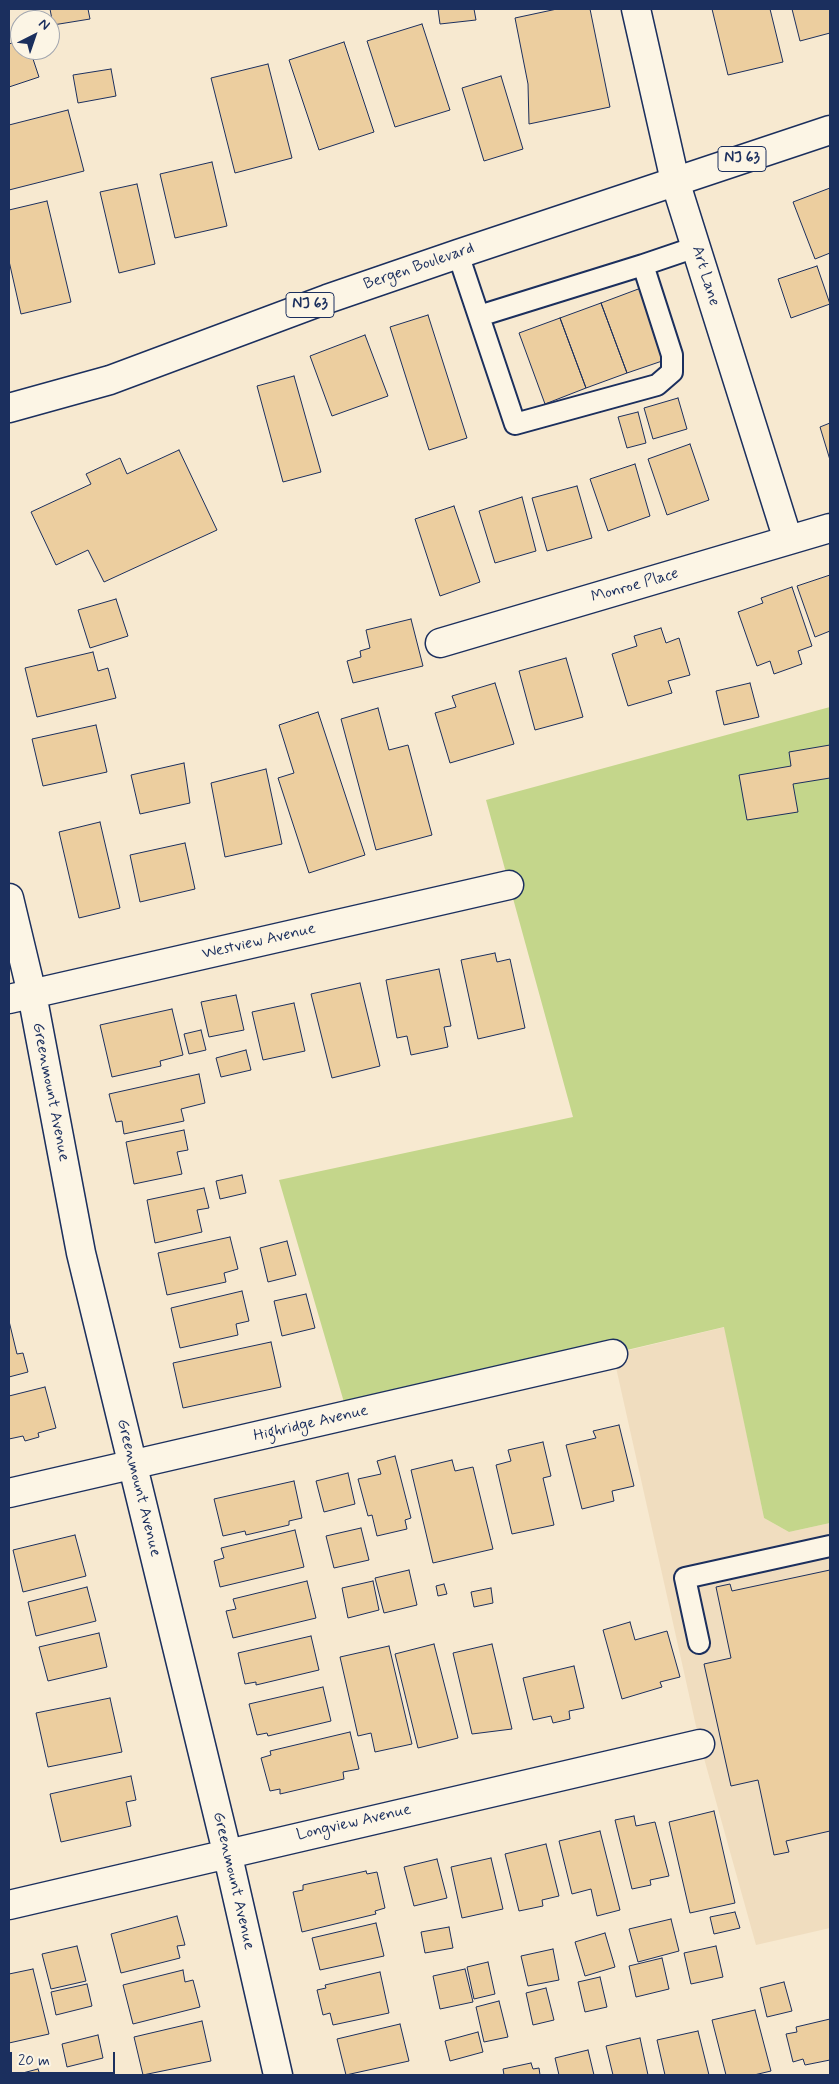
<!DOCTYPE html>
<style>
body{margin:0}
#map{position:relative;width:839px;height:2084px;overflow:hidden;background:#f7e9d0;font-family:Mynerve,sans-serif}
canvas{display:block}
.frame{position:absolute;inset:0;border:10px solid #1b2f5e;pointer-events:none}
.north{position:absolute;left:10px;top:10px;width:50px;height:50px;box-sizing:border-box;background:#fcf5e5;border:1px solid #a2a6af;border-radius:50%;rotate:41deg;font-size:14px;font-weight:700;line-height:20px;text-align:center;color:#1b2f5e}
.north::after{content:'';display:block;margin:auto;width:18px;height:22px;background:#1b2f5e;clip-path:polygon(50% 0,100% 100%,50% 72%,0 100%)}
.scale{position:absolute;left:10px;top:2052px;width:105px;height:22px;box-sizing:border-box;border:2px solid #1b2f5e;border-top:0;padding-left:6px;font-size:15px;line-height:18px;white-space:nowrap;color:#1b2f5e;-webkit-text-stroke:4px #fcf5e5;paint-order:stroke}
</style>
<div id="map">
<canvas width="839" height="2084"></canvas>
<div class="frame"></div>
<div class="north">N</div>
<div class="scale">20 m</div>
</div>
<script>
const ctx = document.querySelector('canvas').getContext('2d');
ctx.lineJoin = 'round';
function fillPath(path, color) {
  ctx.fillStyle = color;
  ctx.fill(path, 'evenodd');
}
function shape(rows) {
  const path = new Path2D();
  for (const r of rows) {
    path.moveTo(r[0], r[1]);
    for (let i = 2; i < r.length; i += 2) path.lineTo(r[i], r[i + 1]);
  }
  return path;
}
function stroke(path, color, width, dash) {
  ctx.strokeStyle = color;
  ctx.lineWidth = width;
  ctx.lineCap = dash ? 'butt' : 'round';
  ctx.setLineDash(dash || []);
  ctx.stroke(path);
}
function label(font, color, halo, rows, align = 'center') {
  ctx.font = font + ' Mynerve,sans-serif';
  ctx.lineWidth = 5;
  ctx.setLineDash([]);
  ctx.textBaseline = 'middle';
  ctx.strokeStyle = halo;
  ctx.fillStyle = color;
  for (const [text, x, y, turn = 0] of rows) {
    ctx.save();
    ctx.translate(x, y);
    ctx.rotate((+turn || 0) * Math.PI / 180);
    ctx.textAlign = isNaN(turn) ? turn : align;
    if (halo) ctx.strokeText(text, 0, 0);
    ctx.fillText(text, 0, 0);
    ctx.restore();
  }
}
fillPath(shape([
 [725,1327,764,1518,789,1532,830,1523,830,1928,756,1945,700,1744,613,1354]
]), '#f0ddbf');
fillPath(shape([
 [830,707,830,1523,789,1532,764,1518,724,1327,348,1416,279,1180,573,1117,486,800]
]), '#c4d68b');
const building = shape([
 [50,9,88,9,90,19,53,25,50,9],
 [438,9,474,9,476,20,440,24,438,9],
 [557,9,590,9,610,107,529,124,528,84,515,18,557,9],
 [712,9,770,9,783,62,728,75,712,9],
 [792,9,830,9,830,33,800,41,792,9],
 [422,24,450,110,395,127,367,41,422,24],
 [20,40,20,50,30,50,39,77,9,87,9,44,20,40],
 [344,42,374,132,319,150,289,60,344,42],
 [268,64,292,158,235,173,211,78,268,64],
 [111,69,116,96,78,103,73,75,111,69],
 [501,76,523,149,484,161,462,88,501,76],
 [68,110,84,171,9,190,9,125,68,110],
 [212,162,227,226,175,238,160,174,212,162],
 [137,184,155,264,119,273,100,192,137,184],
 [830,188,830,253,815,259,793,202,830,188],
 [47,201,71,302,21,314,9,261,9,210,47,201],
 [817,266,830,304,791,318,778,279,817,266],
 [641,288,668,359,627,373,601,303,641,288],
 [601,303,627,373,586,388,560,318,601,303],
 [428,315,467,438,429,450,390,327,428,315],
 [560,318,586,388,545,404,519,333,560,318],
 [365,335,388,396,332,416,310,356,365,335],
 [294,376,321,472,283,482,257,386,294,376],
 [678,398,687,429,653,439,644,408,678,398],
 [638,412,646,443,627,448,618,417,638,412],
 [830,423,830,460,820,427,830,423],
 [690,444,709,500,667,515,648,459,690,444],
 [179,450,217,530,104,582,88,550,56,565,31,512,91,484,86,474,120,458,127,474,179,450],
 [635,464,650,516,608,531,590,479,635,464],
 [577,486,592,538,547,551,532,498,577,486],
 [522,497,536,551,495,563,479,511,522,497],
 [454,506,480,582,440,596,415,519,454,506],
 [830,575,830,631,815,637,797,586,830,575],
 [792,587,812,646,798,651,802,664,774,674,770,661,757,666,738,612,763,603,761,598,792,587],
 [116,599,128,636,90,648,78,610,116,599],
 [411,619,423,666,353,683,347,661,361,657,360,651,370,648,366,630,411,619],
 [661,628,666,643,679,638,690,675,668,681,672,693,628,706,612,654,637,646,634,636,661,628],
 [93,652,98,671,108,668,116,698,37,717,25,668,93,652],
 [566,658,583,717,535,730,519,671,566,658],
 [495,683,514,744,450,763,435,713,456,707,452,696,495,683],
 [750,683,759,717,724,725,716,691,750,683],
 [378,708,389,750,408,745,432,835,376,850,341,719,378,708],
 [318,712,365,855,309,873,278,778,294,773,279,725,318,712],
 [96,725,107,772,43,786,32,739,96,725],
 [830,745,830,778,793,784,798,812,747,820,739,775,791,766,789,752,830,745],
 [184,763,190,803,140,814,131,775,184,763],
 [266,769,282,844,225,857,211,783,266,769],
 [100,822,120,908,79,918,59,832,100,822],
 [185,843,195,889,140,902,130,855,185,843],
 [495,953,497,962,510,959,525,1028,478,1039,461,960,495,953],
 [439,969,451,1026,444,1027,448,1047,411,1055,407,1036,397,1038,386,980,439,969],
 [360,983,380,1066,332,1078,311,994,360,983],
 [236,995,244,1030,209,1037,201,1002,236,995],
 [294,1003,305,1051,263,1060,252,1012,294,1003],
 [172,1009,183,1055,160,1061,161,1066,112,1077,100,1025,172,1009],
 [201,1030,206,1050,189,1054,184,1034,201,1030],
 [246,1050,251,1070,221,1077,216,1058,246,1050],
 [199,1074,205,1103,181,1109,184,1121,124,1134,122,1121,116,1122,109,1094,199,1074],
 [184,1130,188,1150,177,1152,182,1174,134,1184,126,1142,184,1130],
 [242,1175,246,1193,220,1199,216,1181,242,1175],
 [204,1188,209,1208,197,1210,202,1232,155,1243,147,1200,204,1188],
 [230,1237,238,1269,224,1273,226,1282,167,1295,158,1253,230,1237],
 [287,1241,296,1275,268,1282,260,1248,287,1241],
 [242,1291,249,1321,236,1324,238,1335,180,1348,171,1308,242,1291],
 [306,1294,315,1328,282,1336,274,1301,306,1294],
 [9,1321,17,1354,23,1353,28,1372,9,1377,9,1321],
 [271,1342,281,1387,183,1408,173,1363,271,1342],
 [45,1387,56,1428,38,1433,39,1437,25,1441,23,1436,9,1439,9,1396,45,1387],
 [619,1425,634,1486,612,1491,614,1501,582,1509,566,1445,596,1438,593,1431,619,1425],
 [543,1442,551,1476,543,1478,554,1525,512,1534,496,1465,511,1461,508,1450,543,1442],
 [395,1456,411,1518,405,1520,407,1529,377,1536,372,1515,368,1516,358,1479,381,1474,377,1461,395,1456],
 [452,1460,455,1471,473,1467,493,1549,433,1563,411,1470,452,1460],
 [348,1473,355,1504,324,1512,316,1481,348,1473],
 [294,1481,302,1518,289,1521,289,1525,246,1535,245,1531,223,1536,214,1499,294,1481],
 [361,1528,369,1560,334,1568,326,1536,361,1528],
 [295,1530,304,1567,220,1587,214,1561,224,1558,221,1548,295,1530],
 [75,1535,86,1576,23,1592,13,1550,75,1535],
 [409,1570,417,1605,384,1613,375,1578,409,1570],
 [830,1570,830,1831,786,1841,789,1852,774,1855,758,1780,731,1786,704,1664,731,1658,716,1587,730,1584,732,1591,830,1570],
 [307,1581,316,1618,233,1638,226,1611,236,1609,233,1599,307,1581],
 [373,1581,379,1610,348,1618,342,1588,373,1581],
 [444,1584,447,1594,438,1596,436,1586,444,1584],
 [87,1587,96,1621,36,1636,28,1602,87,1587],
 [491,1588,493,1603,474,1607,471,1592,491,1588],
 [630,1622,635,1640,667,1631,680,1677,660,1682,662,1687,622,1699,603,1630,630,1622],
 [99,1633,107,1667,48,1681,39,1647,99,1633],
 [311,1636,319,1670,256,1685,256,1682,245,1684,238,1653,311,1636],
 [434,1644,458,1738,418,1748,395,1654,434,1644],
 [492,1644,512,1729,472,1734,453,1653,492,1644],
 [389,1646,412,1744,375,1752,371,1733,358,1736,340,1657,389,1646],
 [574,1666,584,1708,569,1711,570,1719,553,1723,551,1716,533,1720,523,1678,574,1666],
 [323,1687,331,1721,268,1736,267,1733,257,1735,249,1704,323,1687],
 [110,1698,122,1752,48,1767,36,1713,110,1698],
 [350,1732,359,1769,343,1772,344,1779,280,1794,280,1789,270,1791,261,1758,271,1755,270,1751,350,1732],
 [131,1776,136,1800,126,1802,131,1826,61,1842,50,1794,131,1776],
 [714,1811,735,1903,690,1913,669,1822,714,1811],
 [634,1816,636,1826,655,1822,669,1876,650,1880,651,1885,632,1889,615,1820,634,1816],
 [600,1831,620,1910,597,1916,591,1889,572,1894,559,1841,600,1831],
 [546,1844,559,1896,542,1900,543,1906,519,1911,505,1854,546,1844],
 [491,1858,503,1909,462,1918,451,1867,491,1858],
 [437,1859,447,1898,414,1906,404,1867,437,1859],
 [366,1871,367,1874,377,1872,385,1908,375,1911,376,1914,302,1932,293,1892,303,1890,303,1885,366,1871],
 [735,1912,740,1928,714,1934,710,1917,735,1912],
 [177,1916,185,1945,177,1946,180,1958,121,1973,111,1934,177,1916],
 [671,1919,679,1951,638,1962,629,1929,671,1919],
 [376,1923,384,1956,320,1970,312,1938,376,1923],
 [449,1927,453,1948,425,1953,421,1932,449,1927],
 [605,1933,615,1967,585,1976,575,1942,605,1933],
 [77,1946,86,1981,51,1989,42,1954,77,1946],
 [716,1946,723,1977,691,1984,684,1953,716,1946],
 [553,1949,559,1980,528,1986,521,1956,553,1949],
 [662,1958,669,1989,636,1997,629,1966,662,1958],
 [488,1962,495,1994,474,1999,467,1967,488,1962],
 [33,1969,49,2034,9,2043,9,1974,33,1969],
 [465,1969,473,2002,440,2009,433,1976,465,1969],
 [183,1970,185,1982,193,1980,200,2007,133,2024,123,1985,183,1970],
 [380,1972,389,2013,333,2025,330,2013,323,2015,317,1990,326,1988,325,1985,380,1972],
 [600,1977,607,2007,585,2012,578,1982,600,1977],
 [784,1982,792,2011,767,2017,760,1988,784,1982],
 [87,1984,92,2006,56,2015,51,1992,87,1984],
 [546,1988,554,2020,533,2025,526,1993,546,1988],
 [499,2001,508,2037,484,2042,476,2007,499,2001],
 [755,2010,771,2071,754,2075,726,2075,712,2020,755,2010],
 [830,2019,830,2060,805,2065,803,2059,793,2062,786,2034,797,2032,796,2027,830,2019],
 [202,2021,211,2061,143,2075,134,2037,202,2021],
 [400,2024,409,2061,346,2075,337,2039,400,2024],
 [698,2031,709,2075,665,2075,657,2040,698,2031],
 [478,2032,483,2052,450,2061,445,2041,478,2032],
 [98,2035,103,2058,67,2067,62,2044,98,2035],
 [640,2038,648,2075,613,2075,606,2046,640,2038],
 [588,2050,594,2075,559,2075,555,2058,588,2050],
 [531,2063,533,2069,539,2068,540,2075,504,2075,503,2069,531,2063],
 [38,2069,40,2075,15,2075,38,2069]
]);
fillPath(building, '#ecce9f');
stroke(building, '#1b2f5e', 1);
const lane = shape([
 [458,254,515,424,657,385,672,372,672,355,643,265,696,247],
 [479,316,643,265],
 [699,1643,685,1578,830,1546]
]);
const street = shape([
 [636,9,675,181,788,540],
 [440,643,830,528],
 [9,898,32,994,81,1253,227,1852,278,2075],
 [9,999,509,885],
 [9,1493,613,1354],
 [9,1905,700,1744]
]);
const primary = shape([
 [9,408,110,380,327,299,458,254,830,130]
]);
stroke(lane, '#1b2f5e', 24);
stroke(street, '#1b2f5e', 31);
stroke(primary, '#1b2f5e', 31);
stroke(lane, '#fcf5e5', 20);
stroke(street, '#fcf5e5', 28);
stroke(primary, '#fcf5e5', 28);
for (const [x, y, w] of [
 [742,159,48],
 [310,305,48]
]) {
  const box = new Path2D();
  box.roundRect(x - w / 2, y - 12.5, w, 25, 4);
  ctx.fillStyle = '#fcf5e5';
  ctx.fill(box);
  stroke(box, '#1b2f5e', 1);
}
label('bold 15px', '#1b2f5e', null, [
 ["NJ 63",742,159],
 ["NJ 63",310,305]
]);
label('16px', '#1b2f5e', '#fcf5e5', [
 ["Bergen Boulevard",419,267,-19],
 ["Art Lane",705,276,73],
 ["Monroe Place",635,586,-16],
 ["Westview Avenue",259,942,-13],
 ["Greenmount Avenue",50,1092,79],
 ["Highridge Avenue",311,1424,-13],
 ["Greenmount Avenue",138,1488,76],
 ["Longview Avenue",354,1823,-13],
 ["Greenmount Avenue",233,1881,77]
]);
</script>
